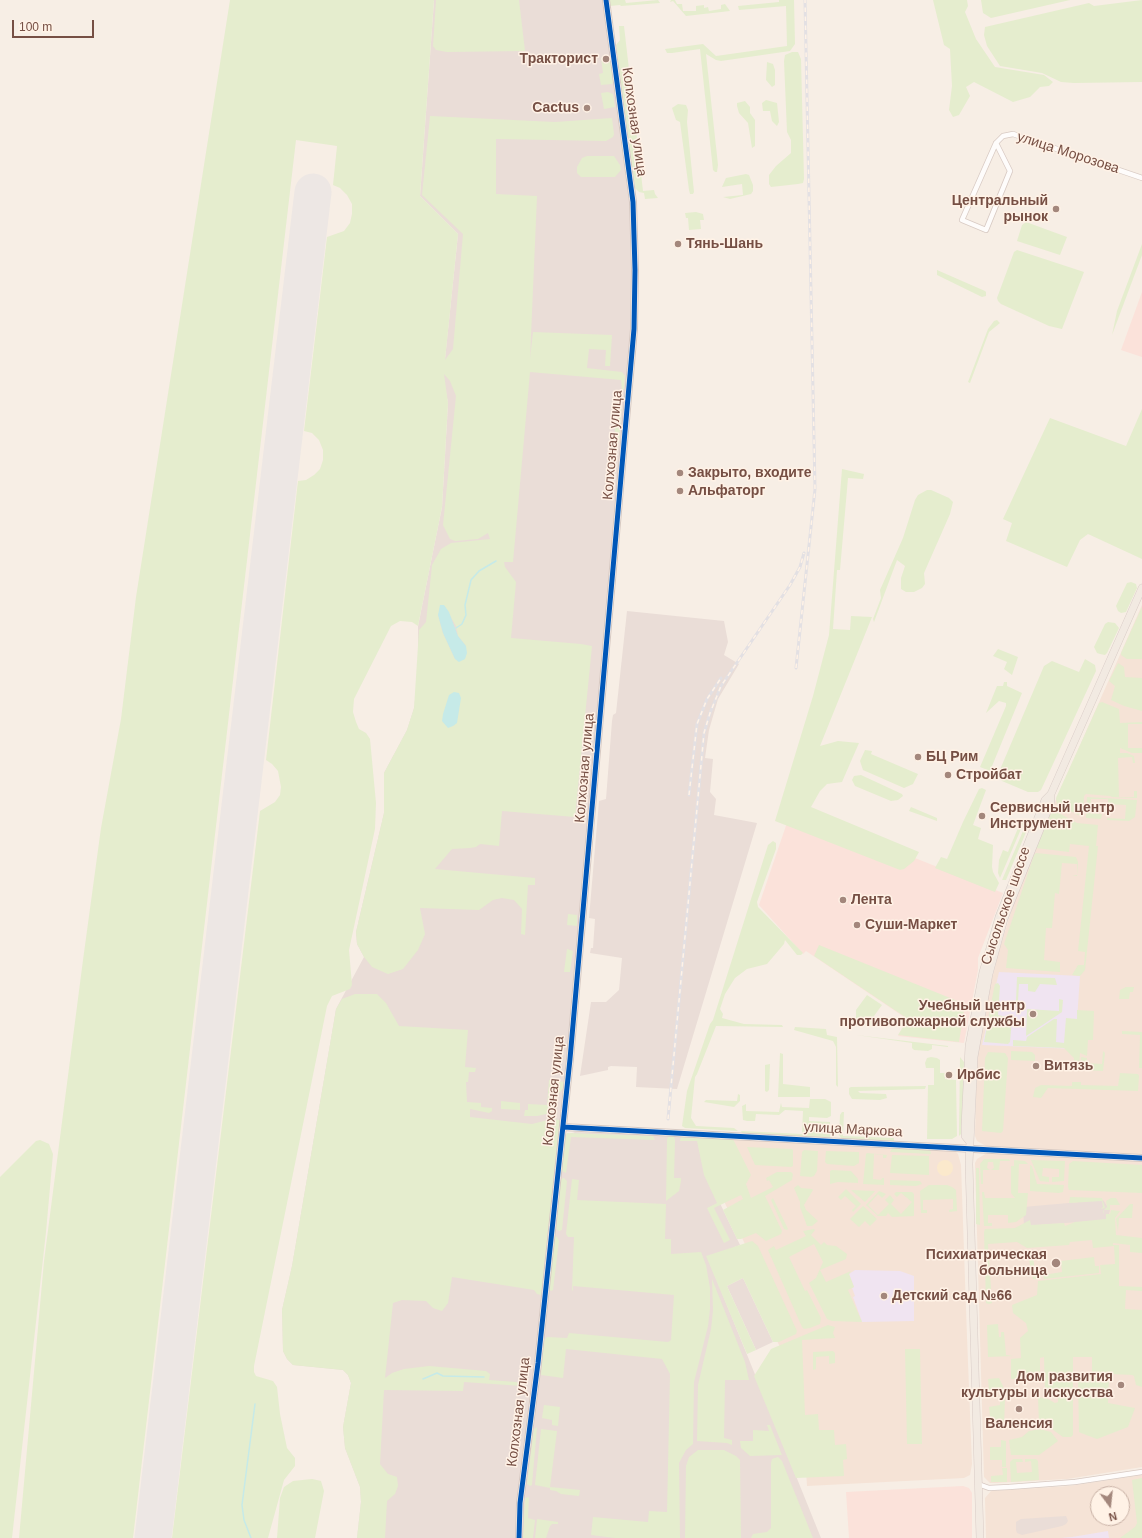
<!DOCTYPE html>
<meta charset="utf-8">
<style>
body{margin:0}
#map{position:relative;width:1142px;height:1538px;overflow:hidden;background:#f7eee5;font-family:Helvetica,sans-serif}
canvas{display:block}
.north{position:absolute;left:1090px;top:1486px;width:40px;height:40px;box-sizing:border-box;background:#fff2e6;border:1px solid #c8b1a5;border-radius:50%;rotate:165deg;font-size:11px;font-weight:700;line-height:16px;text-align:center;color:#764f44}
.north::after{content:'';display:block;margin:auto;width:14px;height:18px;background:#a3877c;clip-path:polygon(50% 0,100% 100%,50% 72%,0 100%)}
.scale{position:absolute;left:12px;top:20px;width:82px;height:18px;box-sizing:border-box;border:2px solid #764f44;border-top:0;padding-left:5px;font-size:12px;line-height:14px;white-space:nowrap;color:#764f44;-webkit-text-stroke:3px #fff2e6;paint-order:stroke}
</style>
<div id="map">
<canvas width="1142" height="1538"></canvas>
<div class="north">N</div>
<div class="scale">100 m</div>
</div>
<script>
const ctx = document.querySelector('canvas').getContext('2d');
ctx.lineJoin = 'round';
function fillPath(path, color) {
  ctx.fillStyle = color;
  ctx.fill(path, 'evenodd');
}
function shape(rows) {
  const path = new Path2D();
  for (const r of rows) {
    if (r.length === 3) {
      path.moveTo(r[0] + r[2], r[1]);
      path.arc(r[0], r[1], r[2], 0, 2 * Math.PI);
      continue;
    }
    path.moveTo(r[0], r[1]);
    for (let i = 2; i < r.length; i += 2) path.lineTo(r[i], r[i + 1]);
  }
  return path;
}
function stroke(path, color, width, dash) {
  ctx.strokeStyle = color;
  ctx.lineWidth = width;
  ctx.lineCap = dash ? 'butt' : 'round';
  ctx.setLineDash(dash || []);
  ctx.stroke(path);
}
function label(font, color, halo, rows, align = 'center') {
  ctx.font = font + ' Helvetica,sans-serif';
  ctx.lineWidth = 3;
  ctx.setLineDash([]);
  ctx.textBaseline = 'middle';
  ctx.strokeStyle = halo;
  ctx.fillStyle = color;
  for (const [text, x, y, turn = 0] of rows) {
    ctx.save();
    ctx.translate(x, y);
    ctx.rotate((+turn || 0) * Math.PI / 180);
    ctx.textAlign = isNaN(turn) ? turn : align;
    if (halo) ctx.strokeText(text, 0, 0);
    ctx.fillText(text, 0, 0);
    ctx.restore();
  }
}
fillPath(shape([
 [1142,605,1142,1155,986,1146,977,1141,975,1136,977,1057,989,991,999,951,1018,889,1043,829],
 [700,1137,955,1151,958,1154,961,1165,967,1337,972,1464,970,1475,964,1478,807,1486,801,1383,779,1345,735,1249,745,1244,713,1179],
 [987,1153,1142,1161,1142,1467,1067,1479,995,1483,990,1483,984,1477,975,1163,977,1159],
 [1142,1475,1142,1538,986,1538,985,1498,991,1491,1069,1486],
 [1098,1494,1122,1494,1122,1518,1098,1518]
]), '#f5e3d6');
fillPath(shape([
 [1142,292,1142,357,1121,350],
 [794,810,1003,893,978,958,978,970,964,1043,898,1036,907,1019,806,951,803,954,759,905,791,811],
 [963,1486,969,1488,972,1493,972,1538,849,1538,846,1492]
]), '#fbe2da');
fillPath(shape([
 [434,0,604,0,629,190,632,248,632,323,584,886,531,1403,518,1493,517,1538,357,1538,361,1502,360,1487,345,1448,343,1427,351,1383,348,1375,343,1370,293,1365,287,1359,283,1351,282,1310,292,1266,334,1021,336,1009,364,957,357,944,356,932,384,813,384,773,407,730,414,708,418,677,418,626,442,507,448,403,443,378,458,234,420,196],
 [627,611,724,621,728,642,724,655,739,664,718,699,709,730,705,758,713,759,710,792,716,799,714,815,757,823,677,1089,636,1087,637,1067,611,1066,608,1067,608,1070,580,1076,591,1002,606,1002,619,990,622,958,590,953,591,948,593,948,595,919,589,918,599,801,606,799,612,721,613,715,616,713],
 [575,1132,699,1137,706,1174,740,1245,708,1258,821,1538,521,1538,524,1484,564,1136],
 [1103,1200,1110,1210,1107,1220,1024,1226,1023,1207],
 [743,1278,773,1342,756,1350,727,1286],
 [1066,1516,1068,1521,1066,1524,1062,1526,1022,1535,1017,1533,1016,1530,1016,1522,1021,1519]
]), '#eaddd7');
fillPath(shape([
 [999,972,1080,976,1075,1049,982,1045],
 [855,1270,900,1271,914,1276,914,1321,862,1322,853,1297,855,1296,852,1288,854,1287,849,1274],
 [1108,1531,1109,1538,1061,1538,1072,1537]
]), '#f0e4f1');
fillPath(shape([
 [230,0,434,0,420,196,458,234,445,360,453,349,463,234,422,195,430,116,555,122,612,118,614,134,613,137,606,141,496,139,496,194,537,196,530,359,533,332,612,335,610,366,605,366,606,350,589,349,587,368,622,372,625,376,624,389,622,390,621,380,530,372,513,562,504,562,505,567,516,582,511,638,581,644,592,646,575,817,502,811,499,846,480,844,476,847,470,848,452,849,435,869,535,878,535,885,528,885,525,935,521,934,522,909,514,900,502,898,493,900,479,910,420,908,425,934,418,950,403,969,388,974,372,967,364,957,357,944,356,932,384,813,384,773,407,730,414,708,419,630,426,622,432,565,441,549,451,543,490,539,488,533,478,539,455,541,450,539,443,525,456,396,450,381,444,374,448,403,442,507,418,626,412,622,400,621,391,626,354,699,353,712,356,722,359,729,366,733,370,739,376,803,375,829,349,950,352,985,350,989,332,996,327,1006,254,1366,254,1372,256,1376,273,1381,277,1387,280,1414,287,1448,295,1458,295,1466,284,1480,268,1538,172,1538,260,811,275,802,280,795,281,787,278,771,272,764,266,760,298,481,306,480,314,475,320,469,323,460,323,450,319,440,312,433,304,431,327,237,344,231,350,223,352,214,352,204,347,195,340,188,333,185,337,146,296,140,133,1538,19,1538,44,1261,83,960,101,828,121,719,136,597],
 [444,606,456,626,458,636,466,646,455,659,443,633,438,615],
 [436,0,519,0,525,51,447,52,436,50,433,46],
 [609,0,625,0,626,3,658,0,660,3,621,6,620,5,610,6],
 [671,0,675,0,677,4,682,4,683,11,696,11,696,6,704,5,704,8,708,7,709,11,721,9,721,5,725,4,730,11,686,16,673,1,670,2],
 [779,0,794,0,795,44,790,51,721,61,716,60,706,54,718,165,717,172,715,172,713,170,700,49,672,53,667,53,665,49,703,44,716,56,787,46,786,6,739,10,738,6,779,2],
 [933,0,967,0,968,6,965,12,976,39,995,67,1044,75,1053,82,1049,86,1040,87,1030,97,1013,102,974,82,966,87,970,96,959,115,953,117,949,110,952,86,950,49,944,45],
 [981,0,1070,0,991,18,983,13],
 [1142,0,1142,82,1074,83,1061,82,1042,73,1000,66,987,46,984,35,985,27,1089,3,1094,6],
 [619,26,624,26,643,191,654,190,655,194,658,198,645,199,644,193,639,192,635,188,616,45,620,40],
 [792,52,798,52,801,59,804,179,803,183,798,184,771,187,769,184,769,175,776,166,791,153,791,140,787,132,784,61,785,55],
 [608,56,610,58,613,82,612,84,601,85,599,74,603,73,601,58],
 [767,62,773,64,775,70,775,85,772,87,766,80],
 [608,92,613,94,615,107,604,109,601,93],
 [766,100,777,103,779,122,777,126,772,121,770,111,763,111,762,103],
 [745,101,750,107,750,113,755,120,755,146,752,148,748,123,739,113,737,106,737,103],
 [678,104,686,105,688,110,687,122,694,192,693,194,690,194,689,190,680,122,676,120,672,108],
 [587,156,614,156,620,165,621,170,615,177,581,177,577,173,577,167,582,158],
 [746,174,749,175,753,185,753,191,751,194,730,199,723,197,743,195,742,184,722,187,726,178],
 [696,212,703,214,704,220,700,220,701,229,689,230,688,218,686,218,685,213],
 [1026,222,1067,237,1060,255,1017,241,1022,225],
 [1142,244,1142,255,1112,335,1117,311],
 [1017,250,1084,272,1062,329,1049,326,1001,304,998,301,997,298,1014,252],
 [937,270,985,291,986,292,986,296,982,297,937,275],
 [997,320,1000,323,989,332,970,383,968,382,988,329,994,321],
 [619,403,622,406,619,442,616,444,614,442,617,404],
 [1142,409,1142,559,1088,534,1080,540,1067,567,1006,541,1012,523,1003,519,1050,418,1126,446],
 [842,469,864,474,863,479,848,478,840,570,837,570,833,629,850,630,851,616,872,617,820,746,838,741,859,743,842,782,827,784,820,791,811,807,919,852,914,861,904,869,900,870,775,821,813,696,829,635],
 [927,490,931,490,949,498,953,502,950,514,924,573,925,584,922,588,914,592,906,592,901,589,901,578,905,566,897,560,874,622,873,619,881,598,880,590,903,538,915,500,918,495],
 [1131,582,1136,584,1137,588,1126,612,1121,613,1118,611,1116,606,1127,583],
 [1142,607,1142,659,1127,659,1121,655,1121,653],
 [1108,622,1115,623,1119,628,1107,653,1105,655,1100,654,1097,653,1094,647,1105,624],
 [998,649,1018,657,1012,675,1004,669,1007,662,993,656],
 [1085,659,1095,665,1096,671,1041,790,1038,792,1028,792,1002,781,998,775,999,772,1044,666,1052,661,1079,672],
 [1118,663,1124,667,1125,677,1142,678,1142,711,1124,706,1111,700,1115,686,1109,681],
 [1004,682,1007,682,1007,686,1022,693,990,771,980,767,1006,706,1006,703,999,701,986,713,997,686,1003,686],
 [1102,702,1119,709,1120,723,1142,722,1142,733,1142,724,1128,724,1128,748,1142,748,1142,742,1142,753,1132,753,1120,748,1120,753,1127,753,1134,756,1135,763,1133,763,1132,757,1118,758,1119,797,1134,797,1134,791,1137,791,1137,798,1112,797,1110,796,1086,794,1084,796,1083,813,1078,815,1057,804,1056,798,1099,703],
 [865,750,872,751,871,754,918,774,913,784,904,788,863,770,860,761],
 [861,775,902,794,903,796,898,800,891,801,855,786,852,780,854,776],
 [982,788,986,790,973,825,981,828,978,839,993,845,992,867,993,872,999,883,995,892,935,868,941,857,947,859,963,822,979,789],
 [1087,797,1137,800,1135,817,1129,821,1107,820,1107,818,1125,819,1126,805,1108,804,1108,799,1091,799,1090,813,1102,814,1101,819,1086,818],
 [911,807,937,818,937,821,909,811],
 [1052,811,1055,811,1077,823,1098,825,1096,846,1098,846,1085,970,1080,976,1072,975,1078,965,1084,965,1085,952,1078,951,1089,846,1070,844,1069,852,1036,848],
 [1021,821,1024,822,1000,878,998,873,999,860,1003,850,1008,852],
 [1026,824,1029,825,1006,880,1002,880],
 [773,841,776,843,776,849,757,902,758,907,803,953,801,955,797,955,785,940,784,944,767,964,747,969,735,978,725,994,720,1009,723,1014,722,1018,744,1024,782,1025,783,1027,716,1026,697,1074,695,1077,691,1118,696,1126,734,1128,738,1131,685,1128,682,1126,687,1091,710,1024,713,1020,768,845],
 [1036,853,1076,857,1078,862,1077,876,1072,876,1077,875,1077,864,1062,863,1059,894,1055,893,1052,928,1046,928,1044,960,1060,962,1060,972,1006,968,1008,950,1004,944,1034,855],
 [568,914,577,915,577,926,567,925],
 [819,945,965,1004,959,1042,898,1035,908,1019,814,956],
 [567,949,573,951,570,972,564,972],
 [1017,977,1055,978,1057,985,1040,984,1035,992,1028,991,1028,984,1019,984,1018,1001,1016,1001],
 [998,983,1000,986,998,1015,1012,1018,1010,1042,1008,1044,984,1042,994,988,995,984],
 [1126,987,1134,987,1133,992,1130,992,1129,999,1119,999,1120,990],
 [355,994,377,994,386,1003,399,1026,468,1030,465,1067,476,1068,475,1072,469,1072,468,1082,466,1082,467,1102,481,1103,481,1107,492,1108,492,1111,489,1113,470,1109,470,1117,532,1124,552,1119,560,1120,541,1295,537,1294,534,1290,452,1277,448,1303,442,1311,433,1308,426,1301,402,1300,393,1303,385,1378,392,1373,404,1369,429,1366,486,1371,490,1374,489,1380,516,1382,522,1384,522,1386,464,1382,463,1391,384,1390,380,1464,388,1474,397,1477,398,1486,395,1494,387,1501,385,1538,357,1538,361,1502,360,1487,345,1448,343,1427,351,1383,348,1375,343,1370,293,1365,287,1359,283,1351,282,1310,292,1266,334,1021,336,1009,342,999],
 [867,995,882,1005,874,1016,875,1022,870,1027,860,1022,856,1018,856,1010],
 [1059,999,1063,1000,1062,1012,1026,1036,1027,1009,1059,1011],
 [1077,1010,1094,1011,1093,1040,1088,1040,1087,1056,1080,1053,1079,1070,1073,1070,1074,1058,1064,1048,1013,1046,1013,1040,1026,1041,1027,1037,1054,1019,1057,1019,1056,1042,1064,1043,1066,1018,1077,1019],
 [795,1027,826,1029,827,1035,837,1037,838,1087,836,1085,836,1047,833,1041,794,1030],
 [1122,1031,1142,1032,1142,1068,1139,1068,1140,1035,1122,1034],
 [856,1035,948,1046,948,1047,932,1045,932,1049,928,1051,914,1050,912,1048,912,1043],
 [1011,1051,1032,1052,1035,1055,1035,1061,1011,1060],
 [1103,1051,1105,1053,1103,1071,1080,1070,1081,1057,1087,1058,1086,1063,1102,1064],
 [988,1052,1005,1053,1008,1058,1003,1131,1001,1133,982,1131,985,1058],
 [780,1053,783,1054,783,1084,810,1087,810,1097,778,1097],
 [931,1057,937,1058,940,1060,940,1073,945,1073,945,1079,956,1080,957,1136,952,1139,927,1139,928,1085,934,1085,934,1068,926,1068,925,1063,927,1058],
 [960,1057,964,1062,962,1133,959,1136],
 [770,1064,769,1090,767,1092,765,1091,765,1065],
 [1120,1073,1138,1074,1139,1076,1138,1091,1048,1088,1041,1098,1033,1097,1035,1088,1041,1085,1072,1086,1072,1082,1081,1082,1081,1085,1118,1086],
 [549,1080,565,1082,564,1087,552,1102,551,1113,537,1116,524,1116,525,1110,528,1110,528,1104,547,1105],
 [926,1086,925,1089,858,1091,860,1093,886,1094,887,1098,880,1100,852,1099,849,1094,849,1088,851,1087],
 [738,1094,740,1095,740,1101,734,1107,704,1102,706,1100,737,1101],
 [810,1099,825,1099,831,1102,831,1116,827,1118,809,1117,809,1121,830,1122,830,1138,742,1133,741,1131,802,1134,803,1111,785,1110,779,1115,756,1114,755,1121,747,1121,743,1120,742,1106,746,1104,746,1111,779,1112,781,1103,782,1107,809,1108],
 [501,1101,520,1103,520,1110,501,1109],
 [842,1112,844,1112,843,1136,894,1138,894,1141,842,1139,839,1135,840,1115],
 [567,1133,653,1136,655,1140,571,1137,566,1173,562,1171,565,1136],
 [672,1136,674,1137,675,1140,674,1178,681,1178,681,1181,679,1191,666,1201,667,1140,668,1137],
 [681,1137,733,1139,751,1175,746,1184,751,1198,773,1187,769,1180,767,1181,766,1178,777,1172,791,1172,793,1174,792,1180,765,1196,782,1231,781,1234,766,1241,756,1233,741,1239,737,1239,723,1210,743,1199,741,1195,714,1208,730,1240,724,1243,707,1208,717,1203,704,1175,697,1141,680,1141],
 [40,1140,49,1144,53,1154,46,1232,12,1538,0,1538,0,1177,36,1141],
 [747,1147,792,1149,793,1150,793,1166,791,1167,755,1165],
 [893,1147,930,1149,931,1154,890,1152],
 [804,1150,818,1151,817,1171,814,1176,811,1177,800,1176,802,1152],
 [826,1151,859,1152,859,1163,854,1166,827,1164,825,1162],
 [866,1154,867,1153,887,1155,886,1158,883,1158,883,1155,874,1154,873,1179,881,1180,882,1178,884,1178,884,1185,863,1184],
 [892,1155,929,1156,929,1175,890,1173],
 [984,1159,1009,1159,1010,1161,1000,1161,999,1170,991,1170,994,1168,993,1162,988,1162,987,1168,990,1170,983,1170,983,1184,981,1184,980,1164],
 [1014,1160,1025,1161,1028,1164,1019,1164,1018,1193,1028,1193,1026,1215,1016,1222,1008,1223,1008,1215,988,1215,988,1223,992,1223,992,1226,984,1226,982,1192,984,1192,985,1198,1015,1198,1011,1193,1011,1166,1014,1166],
 [1031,1160,1065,1161,1064,1181,1052,1182,1052,1177,1059,1177,1059,1169,1043,1168,1042,1176,1049,1177,1049,1182,1040,1181],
 [1073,1161,1142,1165,1142,1193,1069,1190,1068,1187,1069,1164],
 [1030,1165,1032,1166,1037,1184,1064,1185,1063,1192,1059,1193,1030,1191],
 [976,1168,979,1168,980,1225,976,1224],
 [832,1170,851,1171,858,1179,858,1183,838,1182,830,1184,830,1171],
 [564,1178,567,1181,562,1230,559,1231,556,1229,561,1179],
 [572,1179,579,1180,577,1200,666,1204,665,1239,671,1239,671,1254,701,1252,706,1265,710,1288,710,1309,708,1326,694,1382,693,1444,686,1450,679,1463,680,1538,615,1538,591,1535,593,1517,648,1522,649,1511,667,1512,670,1374,662,1359,566,1349,563,1378,541,1375,544,1340,547,1337,567,1338,569,1333,668,1342,671,1340,674,1295,573,1286,573,1291,572,1290,574,1237,568,1237,566,1234],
 [890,1180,920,1181,922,1184,916,1186,890,1185],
 [798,1185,801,1188,812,1189,813,1190,804,1205,806,1210,818,1221,812,1226,807,1226,800,1207,800,1202,794,1188],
 [929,1185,947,1185,952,1187,956,1190,957,1211,949,1212,949,1210,953,1209,953,1199,923,1200,923,1210,927,1210,927,1213,921,1213,920,1191],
 [846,1189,861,1204,853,1212,852,1210,856,1206,845,1196,841,1200,838,1197],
 [851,1190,875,1191,865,1202],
 [879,1191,886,1194,882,1198,878,1194,868,1205,878,1215,889,1204,885,1200,890,1195,894,1200,891,1204,901,1214,912,1202,901,1193,897,1197,894,1194,896,1192,912,1192,914,1194,914,1216,892,1217,888,1213,886,1216,878,1216,866,1205],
 [1070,1197,1102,1198,1105,1208,1101,1209,1103,1207,1102,1201,1069,1203],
 [773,1198,788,1229,787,1230,784,1229,771,1200],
 [1111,1198,1116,1198,1120,1205,1110,1205,1110,1210,1104,1210,1103,1214,1103,1211,1107,1207,1106,1201],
 [1130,1204,1133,1204,1132,1218,1119,1218,1118,1232,1116,1219],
 [863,1206,877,1219,870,1226,865,1221,859,1227,850,1219],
 [1111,1210,1120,1211,1115,1218,1116,1235,1142,1238,1142,1253,1130,1252,1130,1245,1113,1243,1113,1245,1119,1245,1119,1286,1142,1287,1142,1291,1126,1290,1125,1309,1142,1310,1142,1387,1136,1385,1134,1376,1132,1375,1111,1374,1109,1376,1108,1403,1135,1408,1128,1427,1097,1439,1081,1433,1079,1432,1078,1376,1092,1372,1092,1357,1073,1357,1073,1435,1071,1437,1063,1437,1049,1427,1039,1424,1038,1397,1048,1399,1055,1403,1058,1402,1058,1398,1055,1395,1045,1394,1044,1357,1040,1358,1040,1379,1011,1379,1011,1359,1021,1358,1020,1338,1028,1331,1026,1323,1013,1313,1012,1305,1037,1295,1038,1281,1101,1274,1100,1265,1115,1264,1114,1246,1093,1248,1092,1240,1070,1242,1069,1245,1027,1248,1017,1242,988,1244,992,1303,989,1304,986,1303,984,1232,985,1229,1015,1228,1030,1220,1031,1225,1064,1223,1065,1226,1075,1222,1106,1219,1106,1214,1110,1214],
 [814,1229,815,1230,811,1235,821,1245,824,1242,827,1245,836,1246,847,1254,846,1259,820,1270,826,1282,851,1271,849,1274,854,1287,848,1290,862,1322,832,1321,827,1319,809,1283,816,1278,823,1262,814,1244,789,1257,805,1291,807,1290,821,1318,820,1324,810,1328,804,1329,802,1327,768,1250,774,1246,776,1250,806,1236,803,1231],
 [555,1236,557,1237,559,1241,553,1290,551,1291,549,1289],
 [752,1241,758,1246,797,1331,796,1334,779,1342,773,1342,743,1278,727,1286,756,1350,747,1354,706,1256],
 [1033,1254,1035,1274,1038,1276,1037,1279,1033,1279,1029,1260],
 [1094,1257,1095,1266,1099,1266,1099,1273,1044,1279,1043,1275,1062,1272,1061,1261],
 [712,1279,745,1362,749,1380,725,1380,724,1438,732,1440,732,1445,727,1443,697,1441,698,1385,711,1329,713,1310],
 [998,1324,999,1337,1001,1337,1001,1332,1004,1332,1006,1355,1013,1356,988,1357,987,1325],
 [828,1325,835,1327,833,1333,835,1338,802,1340,805,1415,818,1414,819,1430,834,1430,835,1445,846,1444,847,1459,843,1460,844,1476,796,1478,754,1376,771,1349],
 [905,1349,920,1349,922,1444,907,1444],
 [833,1351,835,1353,835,1363,829,1364,829,1356,816,1357,816,1369,813,1370,813,1352],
 [999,1378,1003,1386,1004,1396,1000,1396,999,1389,989,1390,988,1379],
 [1000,1398,1005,1399,1004,1427,991,1428,989,1407,1000,1405],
 [544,1405,560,1407,558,1426,552,1425,552,1420,542,1418],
 [767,1425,770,1425,782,1455,750,1456,741,1448,740,1441,753,1441,753,1430,769,1431],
 [537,1427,532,1485,530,1486,527,1484,534,1429],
 [541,1429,557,1431,550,1487,580,1490,579,1496,561,1494,556,1491,550,1490,550,1488,535,1485],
 [1040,1429,1051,1432,1058,1441,1039,1455,1011,1455,1009,1440,1022,1437,1029,1431],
 [1001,1440,1006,1441,1006,1467,1002,1467,1002,1460,990,1460,990,1447,1001,1447],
 [698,1450,724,1450,736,1456,740,1460,741,1538,685,1538,686,1466,689,1457],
 [778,1457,782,1461,813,1538,751,1538,753,1534,767,1532,771,1528,771,1463,772,1459],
 [1013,1459,1022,1459,1023,1462,1016,1462,1017,1473,1032,1472,1031,1461,1025,1462,1025,1459,1036,1459,1038,1461,1039,1480,1011,1482,1010,1462],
 [1002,1468,1007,1468,1007,1482,991,1482,991,1476,1003,1475],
 [1142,1478,1142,1538,1120,1538,1135,1527,1137,1523,1132,1480],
 [312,1479,321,1481,324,1491,315,1538,277,1538,280,1498,284,1487,293,1481],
 [529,1497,528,1518,535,1520,533,1538,523,1538,525,1498],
 [537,1519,558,1522,558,1524,552,1524,550,1526,546,1538,535,1538]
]), '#e5edce');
fillPath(shape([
 [945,1168,8]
]), '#fbe9cc');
fillPath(shape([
 [440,605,444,605,449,612,458,636,466,646,467,653,465,659,459,662,455,659,443,633,438,615],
 [454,692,459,693,461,698,457,723,453,726,448,728,442,721,443,714,449,695]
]), '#c6eae8');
stroke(shape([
 [456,628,462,624,466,615,465,605,471,580,479,571,496,561],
 [423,1379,437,1373,443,1376,484,1377],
 [251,1538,244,1520,242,1505,255,1404]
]), '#c6eae8', 1.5);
stroke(shape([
 [153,1538,313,192]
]), '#ede7e4', 37);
const street = shape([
 [996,143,1010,171,986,230,962,220,996,143,1003,136,1013,134,1142,178],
 [978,1484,989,1488,1009,1487,1075,1482,1142,1472]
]);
const secondary = shape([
 [563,1127,1142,1158],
 [519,1538,520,1503,538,1363,570,1059,634,329,635,270,633,202,606,0]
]);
const primary = shape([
 [969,1141,965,1136,965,1126,969,1046,983,972,999,917,1045,800,1051,794,1142,588],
 [980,1538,969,1164,974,1057,989,974,1004,919,1051,802,1051,794]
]);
stroke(street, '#d8cac3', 6);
stroke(secondary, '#d7c9c2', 8);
stroke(primary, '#d8cbc6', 8);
stroke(street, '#fefcfb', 4.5);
stroke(secondary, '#fefcfb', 6);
stroke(primary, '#f2eae2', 7);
const rail = shape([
 [796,668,815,489,805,0],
 [689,795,697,724,707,699,721,678],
 [668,1119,704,733,710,713,721,686,790,585,800,567,804,553]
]);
stroke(rail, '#e3e0e3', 3);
stroke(rail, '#fff2e6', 1.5, [4.5]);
stroke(shape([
 [563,1127,1142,1158],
 [519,1538,520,1503,538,1363,570,1059,634,329,635,270,633,202,606,0]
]), '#0057b8', 5);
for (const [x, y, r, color] of [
 [606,59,4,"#a3877c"],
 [587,108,4,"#a3877c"],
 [1056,209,4,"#a3877c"],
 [678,244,4,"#a3877c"],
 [680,473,4,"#a3877c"],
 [680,491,4,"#a3877c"],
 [918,757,4,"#a3877c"],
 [948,775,4,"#a3877c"],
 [982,816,4,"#a3877c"],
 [843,900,4,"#a3877c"],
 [857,925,4,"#a3877c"],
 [1033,1014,4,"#a3877c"],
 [1036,1066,4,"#a3877c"],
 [949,1075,4,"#a3877c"],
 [1056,1263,5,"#a3877c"],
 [884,1296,4,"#a3877c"],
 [1121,1385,4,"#a3877c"],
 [1019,1409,4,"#a3877c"]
]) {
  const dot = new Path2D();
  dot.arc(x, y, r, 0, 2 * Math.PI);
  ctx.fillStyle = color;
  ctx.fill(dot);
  stroke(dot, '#fff2e6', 1.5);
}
label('bold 14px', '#764f44', '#fff2e6', [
 ["Тракторист",598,59,"right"],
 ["Cactus",579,108,"right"],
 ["Центральный",1048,201,"right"],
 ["рынок",1048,217,"right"],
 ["Тянь-Шань",686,244],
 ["Закрыто, входите",688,473],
 ["Альфаторг",688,491],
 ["БЦ Рим",926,757],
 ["Стройбат",956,775],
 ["Сервисный центр",990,808],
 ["Инструмент",990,824],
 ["Лента",851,900],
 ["Суши-Маркет",865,925],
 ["Учебный центр",1025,1006,"right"],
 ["противопожарной службы",1025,1022,"right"],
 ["Витязь",1044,1066],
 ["Ирбис",957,1075],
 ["Психиатрическая",1047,1255,"right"],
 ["больница",1047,1271,"right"],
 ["Детский сад №66",892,1296],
 ["Дом развития",1113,1377,"right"],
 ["культуры и искусства",1113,1393,"right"],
 ["Валенсия",1019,1424,"center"]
], 'left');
label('14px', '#764f44', '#fff2e6', [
 ["Колхозная улица",634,122,82],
 ["улица Морозова",1068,153,18],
 ["Колхозная улица",613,445,-85],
 ["Колхозная улица",585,768,-85],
 ["Сысольское шоссе",1006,906,-71],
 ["Колхозная улица",554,1091,-84],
 ["улица Маркова",853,1130,3],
 ["Колхозная улица",519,1412,-83]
]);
</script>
